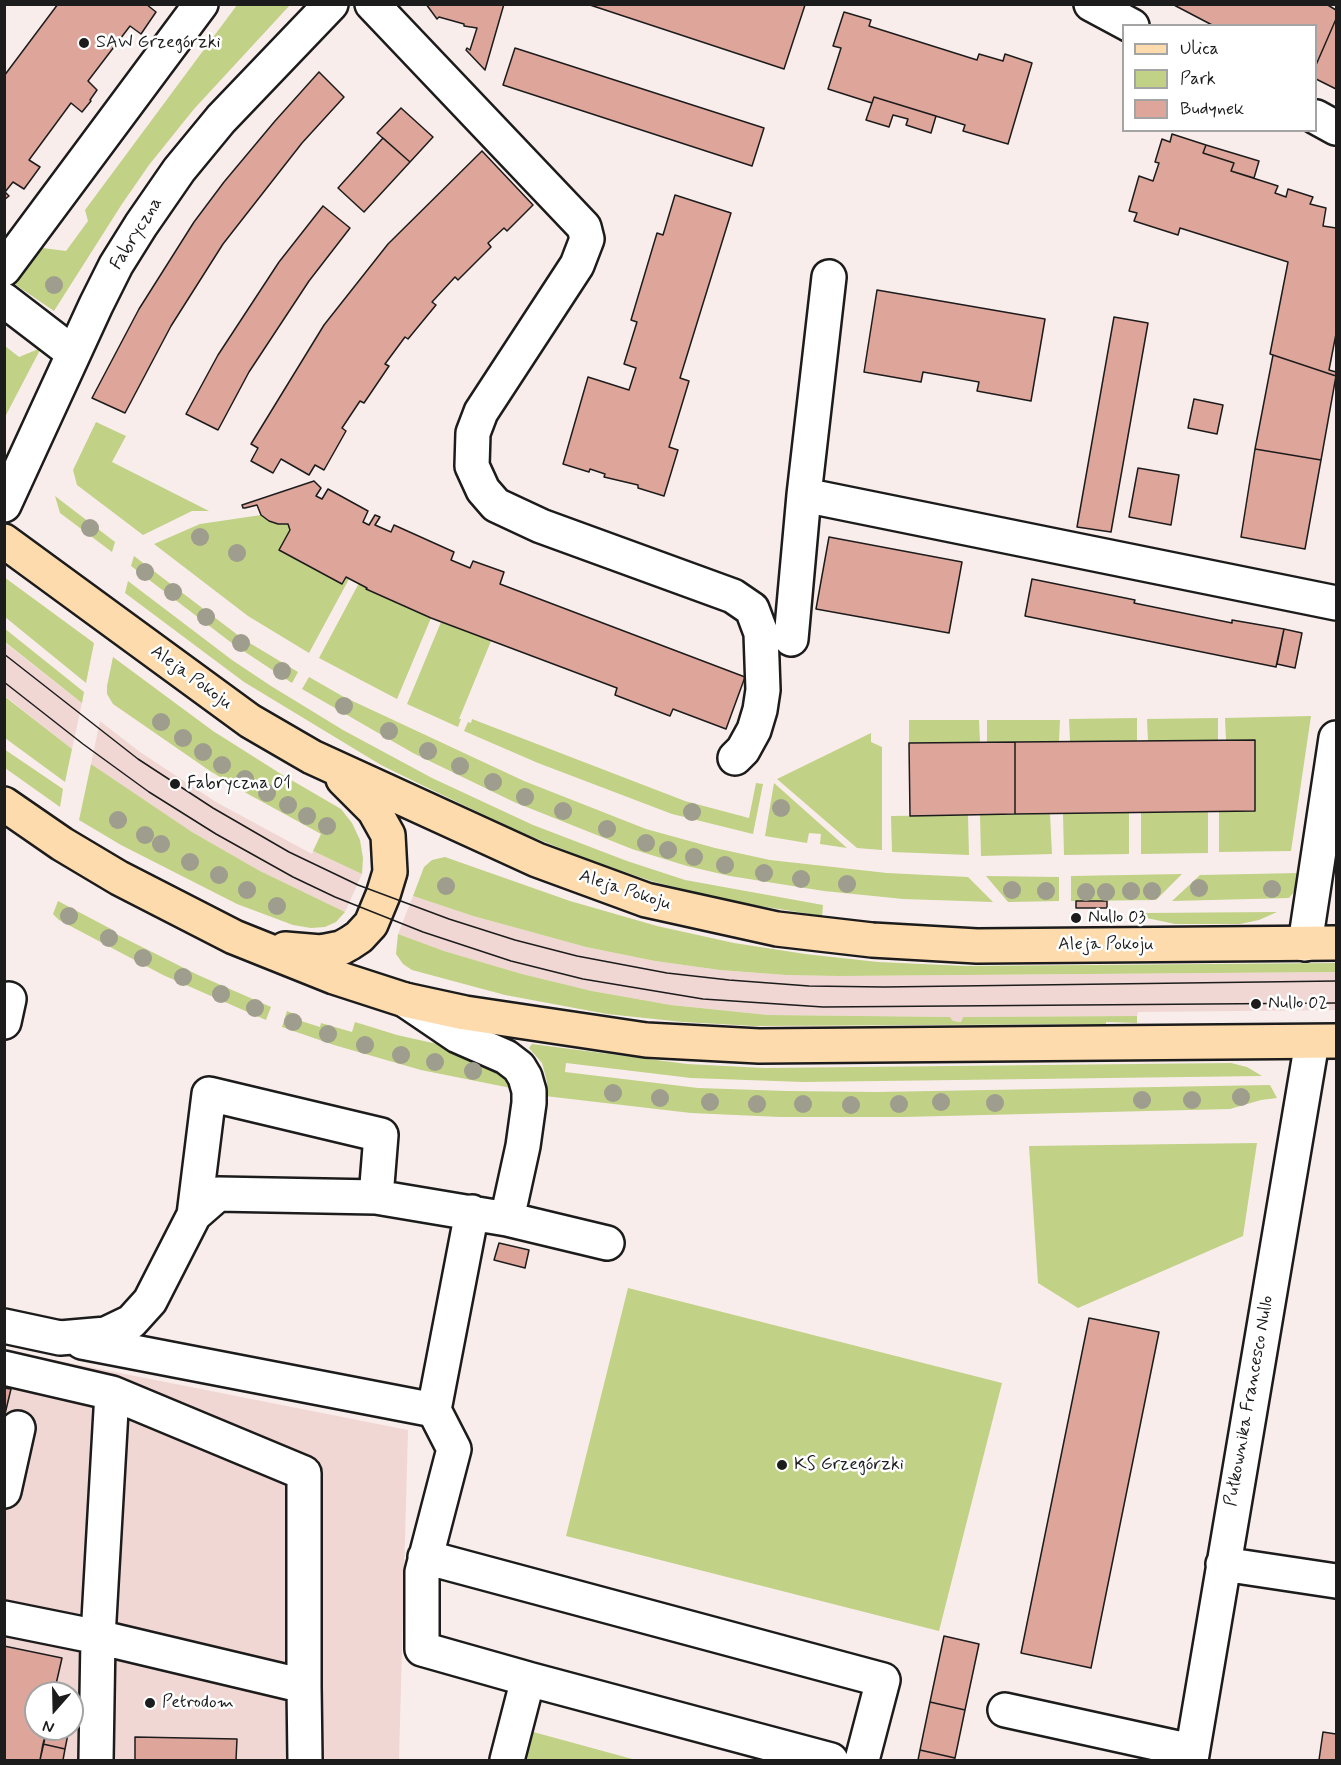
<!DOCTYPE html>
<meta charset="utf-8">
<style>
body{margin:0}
#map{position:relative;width:1341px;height:1765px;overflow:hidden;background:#f8edeb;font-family:Mynerve,sans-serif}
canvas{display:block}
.frame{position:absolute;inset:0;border:6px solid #1c1c1c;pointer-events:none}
.legend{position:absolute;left:1122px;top:24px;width:195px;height:108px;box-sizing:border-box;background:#fff;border:2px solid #a4a4a4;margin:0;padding:8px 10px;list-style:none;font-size:18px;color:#1c1c1c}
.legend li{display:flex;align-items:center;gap:12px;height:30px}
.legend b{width:30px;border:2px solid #a4a4a4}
.north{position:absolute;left:24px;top:1681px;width:60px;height:60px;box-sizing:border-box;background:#fff;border:2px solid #a4a4a4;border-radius:50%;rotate:200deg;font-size:16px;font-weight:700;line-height:24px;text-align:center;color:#1c1c1c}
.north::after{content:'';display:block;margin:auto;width:21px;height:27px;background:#1c1c1c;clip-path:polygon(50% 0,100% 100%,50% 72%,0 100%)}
</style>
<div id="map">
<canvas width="1341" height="1765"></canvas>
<div class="frame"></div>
<ul class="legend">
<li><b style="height:8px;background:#fedbac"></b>Ulica</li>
<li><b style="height:16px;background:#c1d185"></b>Park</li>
<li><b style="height:16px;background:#dea59a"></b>Budynek</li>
</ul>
<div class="north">N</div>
</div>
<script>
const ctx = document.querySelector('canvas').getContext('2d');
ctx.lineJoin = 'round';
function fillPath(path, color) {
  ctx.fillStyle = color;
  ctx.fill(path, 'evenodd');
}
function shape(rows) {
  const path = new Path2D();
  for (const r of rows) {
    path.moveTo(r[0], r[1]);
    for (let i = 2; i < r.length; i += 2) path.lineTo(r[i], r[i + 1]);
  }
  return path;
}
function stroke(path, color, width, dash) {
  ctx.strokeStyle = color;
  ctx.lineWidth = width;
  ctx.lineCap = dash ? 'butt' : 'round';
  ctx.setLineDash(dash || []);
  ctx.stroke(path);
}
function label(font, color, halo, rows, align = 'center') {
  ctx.font = font + ' Mynerve,sans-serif';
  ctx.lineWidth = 5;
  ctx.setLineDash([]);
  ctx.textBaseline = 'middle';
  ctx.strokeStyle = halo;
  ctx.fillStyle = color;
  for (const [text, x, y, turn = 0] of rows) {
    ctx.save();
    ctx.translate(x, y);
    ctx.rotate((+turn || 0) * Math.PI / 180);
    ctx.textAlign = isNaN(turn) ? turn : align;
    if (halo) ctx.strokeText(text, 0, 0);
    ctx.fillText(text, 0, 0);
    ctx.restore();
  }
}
fillPath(shape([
 [4,642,82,703,72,749,5,696],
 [100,721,140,752,216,802,312,854,313,851,362,874,345,912,260,871,192,832,91,764],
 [413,896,473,916,586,947,655,961,720,970,786,975,838,976,1336,972,1336,1010,1138,1012,1137,1016,963,1017,961,1022,953,1021,950,1017,768,1015,671,1005,592,991,522,974,444,951,398,934],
 [4,1350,408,1430,399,1760,5,1760],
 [36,1693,72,1693,72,1729,36,1729]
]), '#f0d7d3');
fillPath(shape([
 [237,5,290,5,194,109,149,165,122,204,54,311,13,283,12,281,35,247,66,251,88,221,85,210],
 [5,346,19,357,41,348,5,417],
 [96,422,126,436,112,462,209,511,192,511,143,535,77,485,73,470],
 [55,496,115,542,112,552,60,513],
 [261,515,269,521,278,524,288,524,290,530,279,550,342,584,346,577,349,579,309,653,248,616,154,544,200,524],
 [134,556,243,639,298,672,292,683,233,644,131,566],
 [4,577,94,643,86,683,5,617],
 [128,581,232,660,271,686,343,730,432,778,533,825,627,861,685,880,823,905,822,916,730,901,651,881,587,859,520,832,434,791,381,765,244,682,125,593],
 [359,583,367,588,366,589,431,618,397,699,319,658],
 [441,622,491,641,459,719,461,719,458,727,407,704],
 [4,628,84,692,82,703,5,642],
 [113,657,213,731,281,774,341,809,352,823,360,840,363,858,362,874,313,851,321,834,248,794,210,771,113,704,107,694,107,686],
 [309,677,344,697,524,781,646,829,715,848,770,860,887,873,968,877,993,902,903,899,824,891,730,876,687,866,632,849,514,802,413,753,302,689],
 [4,696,72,749,65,782,5,738],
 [1311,716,1291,851,1219,852,1219,812,1255,811,1255,740,1226,740,1225,718],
 [1137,718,1137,741,1070,741,1069,719],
 [1218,718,1218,740,1148,741,1147,719],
 [472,719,685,801,749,818,756,783,763,784,753,834,672,814,538,763,464,731,468,722,471,723],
 [909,720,979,720,980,742,909,743],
 [987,720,1060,720,1059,741,987,742],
 [871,733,871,742,882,747,882,850,857,848,777,779],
 [4,749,63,789,60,807,5,768],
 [91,764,192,832,260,871,345,912,336,922,325,927,311,928,293,925,237,904,121,845,79,820],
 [774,783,847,848,820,844,821,834,809,833,807,843,765,836],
 [1208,812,1208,853,1141,854,1141,813],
 [1129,813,1129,854,1064,855,1063,814],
 [1050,814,1052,854,981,856,980,815],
 [968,815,969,855,892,852,891,816],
 [445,857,570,901,657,926,734,943,805,954,878,962,966,966,1336,963,1336,972,838,976,786,975,720,970,655,961,586,947,473,916,413,896,424,867,432,860],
 [1300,873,1294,892,1289,898,1172,901,1200,875],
 [1182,874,1156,900,1071,901,1071,876],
 [986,876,1059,877,1059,901,1008,902],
 [58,901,111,929,110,931,198,975,271,1007,266,1020,163,975,59,920,53,914],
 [1277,912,1259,920,1240,924,1175,924,1142,917,1143,913],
 [398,934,444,951,522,974,592,991,671,1005,768,1015,950,1017,953,1021,961,1022,963,1017,1137,1016,1137,1023,1106,1022,1106,1024,755,1026,683,1022,607,1014,505,995,412,970,403,964,396,954],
 [287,1011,299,1016,298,1020,320,1027,321,1023,352,1032,355,1022,397,1035,464,1050,499,1069,511,1088,421,1070,334,1045,282,1027],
 [532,1044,687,1064,764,1068,1231,1063,1247,1067,1262,1076,803,1082,691,1078,566,1063,565,1072,698,1088,787,1091,876,1092,1270,1085,1277,1098,1261,1100,1230,1109,903,1117,780,1117,691,1113,545,1096,547,1082,544,1070,542,1063,529,1048],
 [1257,1143,1243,1236,1078,1308,1038,1283,1029,1146],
 [628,1288,1002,1383,939,1631,566,1536],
 [504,1724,636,1760,493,1760]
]), '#c1d185');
const building = shape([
 [58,4,146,4,156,12,141,34,130,26,88,81,97,90,90,100,91,101,82,112,71,103,29,160,40,167,24,189,13,182,5,192,9,196,4,200,4,76,58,4],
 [426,4,504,4,485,70,466,50,467,48,470,50,477,28,464,26,464,24,439,17,437,19,426,4],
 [587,4,803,4,805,5,784,69,587,4],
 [1172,4,1326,4,1336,10,1336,19,1316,65,1316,26,1214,26,1172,4],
 [844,12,871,20,869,26,977,60,979,54,1003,61,1005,54,1032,63,1008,144,963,131,965,125,874,97,872,103,828,89,841,48,833,46,844,12],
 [1336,19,1336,89,1316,79,1316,65,1336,19],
 [515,48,764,128,752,166,503,85,515,48],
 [319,72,344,97,302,143,223,244,171,326,125,413,92,398,139,309,194,222,224,182,275,121,319,72],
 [874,97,936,116,931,133,906,125,908,119,893,115,889,127,866,120,874,97],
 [401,108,433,137,410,162,377,133,401,108],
 [1172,134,1206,145,1203,153,1234,163,1231,171,1278,186,1275,193,1286,197,1288,189,1313,197,1310,204,1326,208,1323,226,1336,228,1336,334,1329,370,1336,372,1336,376,1270,354,1288,262,1180,228,1178,235,1134,221,1137,213,1129,211,1139,176,1153,181,1159,163,1155,162,1162,139,1170,142,1172,134],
 [383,138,410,162,364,212,338,188,383,138],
 [1206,145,1259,161,1254,178,1231,171,1234,163,1203,153,1206,145],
 [482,151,533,205,507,231,504,228,488,243,491,247,458,280,455,277,432,302,436,305,408,339,405,337,385,364,389,366,364,403,360,401,342,428,346,431,324,470,315,465,309,475,281,459,273,473,251,461,258,448,251,444,324,325,388,244,482,151],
 [675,195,731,213,680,378,689,381,669,447,678,450,664,496,638,488,638,485,604,477,605,474,590,469,589,472,563,464,588,377,629,390,636,368,624,364,637,322,631,320,657,233,663,235,675,195],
 [323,206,350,228,309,281,249,372,218,430,186,414,218,355,279,262,323,206],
 [877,290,1045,319,1031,401,977,391,979,382,923,372,921,382,864,372,877,290],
 [1114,317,1148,323,1111,532,1077,527,1114,317],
 [1273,355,1336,376,1321,460,1255,449,1273,355],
 [1194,399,1223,405,1217,434,1188,428,1194,399],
 [1255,449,1321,460,1305,549,1241,537,1255,449],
 [1138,468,1179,475,1171,525,1129,517,1138,468],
 [314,481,321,488,316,496,322,499,328,489,368,511,363,522,369,525,375,515,380,517,375,525,391,532,394,525,454,552,451,560,470,568,473,561,504,572,500,584,745,677,726,729,673,709,670,716,615,695,617,688,431,618,366,589,367,588,346,577,342,584,279,550,290,530,288,524,278,524,269,521,261,515,257,505,245,508,243,508,242,505,314,481],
 [829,537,962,562,949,633,816,609,829,537],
 [1032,579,1135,600,1134,603,1232,623,1232,620,1284,629,1276,667,1025,616,1032,579],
 [1284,629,1302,633,1295,668,1277,664,1284,629],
 [1255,740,1255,811,1015,814,1015,742,1255,740],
 [1015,742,1015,814,910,816,909,743,1015,742],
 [1076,901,1107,901,1107,908,1076,908,1076,901],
 [499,1243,529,1250,525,1268,494,1260,499,1243],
 [1089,1318,1159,1332,1091,1668,1021,1653,1089,1318],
 [4,1388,11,1389,4,1418,4,1388],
 [944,1636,979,1644,965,1710,930,1702,944,1636],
 [4,1646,62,1658,54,1693,36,1693,36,1729,47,1729,40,1760,4,1760,4,1646],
 [930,1702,965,1710,955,1758,920,1750,930,1702],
 [47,1729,69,1729,65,1749,43,1744,47,1729],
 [1323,1732,1336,1734,1336,1760,1319,1760,1323,1732],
 [135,1737,237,1739,236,1760,135,1760,135,1737],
 [43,1744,65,1749,63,1760,40,1760,43,1744],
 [920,1750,955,1758,954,1760,918,1760,920,1750]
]);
fillPath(building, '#dea59a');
stroke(building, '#1c1c1c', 1.5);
const minor = shape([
 [372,4,584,227,587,239,577,265,481,412,473,433,472,466,483,490,496,505,541,526,733,596,752,609,761,633,763,690,760,710,754,730,743,750,735,758],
 [1091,4,1132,26],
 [1316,117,1336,128],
 [4,269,201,4],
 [4,300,73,353],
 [804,495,1336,603],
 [4,505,96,305,116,265,141,225,179,170,221,119,331,4],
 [791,639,804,495,829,277],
 [1305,944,1336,738],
 [405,1000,458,1036,506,1057,519,1067,525,1077,529,1091,529,1103,523,1146,507,1219],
 [4,1022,9,999],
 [472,1212,434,1410,454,1449,422,1572,422,1649,528,1679,507,1760],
 [194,1215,209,1094,381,1135,376,1197],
 [4,1326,60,1338,106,1334,131,1322,150,1301,194,1215,218,1194,376,1197,507,1219,607,1243],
 [82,1342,434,1410],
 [4,1368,112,1393],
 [4,1491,18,1428],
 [425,1557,883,1680,862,1760],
 [1223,1564,1336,1581],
 [4,1618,98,1637,304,1686,305,1760],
 [528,1679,831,1760],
 [1005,1710,1192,1751],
 [96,1760,98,1637,112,1393,304,1473,304,1686],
 [1191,1760,1312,1042]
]);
const major = shape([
 [4,541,250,721,312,757,537,860,646,900,777,929,872,940,977,946,1336,943],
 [4,804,62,844,119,878,234,937,334,977,405,1000,465,1013,646,1040,759,1046,1336,1041],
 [285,949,321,952,341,948,350,943,359,937,371,924,383,895,390,872,388,835,374,810,343,779]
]);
stroke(minor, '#1c1c1c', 38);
stroke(major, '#1c1c1c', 38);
stroke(minor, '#fff', 33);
stroke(major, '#fedbac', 33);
stroke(shape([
 [4,654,138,759,213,808,289,852,358,885,449,919,515,940,577,956,667,973,729,980,809,986,884,987,1336,981],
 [4,682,83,744,149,792,216,834,293,877,335,897,423,932,511,961,583,979,703,999,823,1007,1336,1003]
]), '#1c1c1c', 1.5);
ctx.fillStyle = '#9f9d8e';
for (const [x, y] of [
 [54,285],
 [90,528],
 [200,537],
 [237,553],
 [145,572],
 [173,592],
 [206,617],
 [241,643],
 [282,671],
 [344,706],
 [161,722],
 [389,731],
 [183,738],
 [428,751],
 [203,752],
 [222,765],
 [460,766],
 [245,779],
 [493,782],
 [267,793],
 [525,797],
 [288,805],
 [781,808],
 [563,811],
 [692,812],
 [307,816],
 [118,820],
 [327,826],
 [607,829],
 [145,835],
 [646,843],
 [161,844],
 [668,850],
 [694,857],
 [190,862],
 [725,865],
 [764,873],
 [219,875],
 [801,879],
 [847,884],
 [446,886],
 [1199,888],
 [1272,889],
 [247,890],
 [1012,890],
 [1046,891],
 [1131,891],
 [1152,891],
 [1086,892],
 [1106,892],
 [277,906],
 [69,916],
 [109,938],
 [143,958],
 [183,977],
 [221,994],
 [255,1008],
 [293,1022],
 [328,1034],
 [365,1045],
 [401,1055],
 [435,1062],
 [473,1071],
 [613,1093],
 [1241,1097],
 [660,1098],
 [1142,1100],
 [1192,1100],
 [710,1102],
 [941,1102],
 [995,1103],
 [757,1104],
 [803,1104],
 [899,1104],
 [851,1105]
]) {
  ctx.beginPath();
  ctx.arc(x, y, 9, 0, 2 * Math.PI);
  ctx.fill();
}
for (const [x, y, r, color] of [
 [84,43,6,"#1c1c1c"],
 [175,784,6,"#1c1c1c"],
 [1076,918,6,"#1c1c1c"],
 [1256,1004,6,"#1c1c1c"],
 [782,1465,6,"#1c1c1c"],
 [150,1703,6,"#1c1c1c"]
]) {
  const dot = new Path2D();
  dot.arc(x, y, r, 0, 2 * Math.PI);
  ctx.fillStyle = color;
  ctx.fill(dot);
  stroke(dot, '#fff', 2);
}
label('18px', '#1c1c1c', '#fff', [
 ["SAW Grzegórzki",96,43],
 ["Fabryczna 01",187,784],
 ["Nullo 03",1088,918],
 ["Nullo 02",1268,1004],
 ["KS Grzegórzki",794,1465],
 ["Petrodom",162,1703]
], 'left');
label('18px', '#1c1c1c', '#fff', [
 ["Fabryczna",137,234,-58],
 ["Aleja Pokoju",191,678,36],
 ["Aleja Pokoju",625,891,18],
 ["Aleja Pokoju",1106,945],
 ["Pułkownika Francesco Nullo",1250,1401,-80]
]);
</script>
